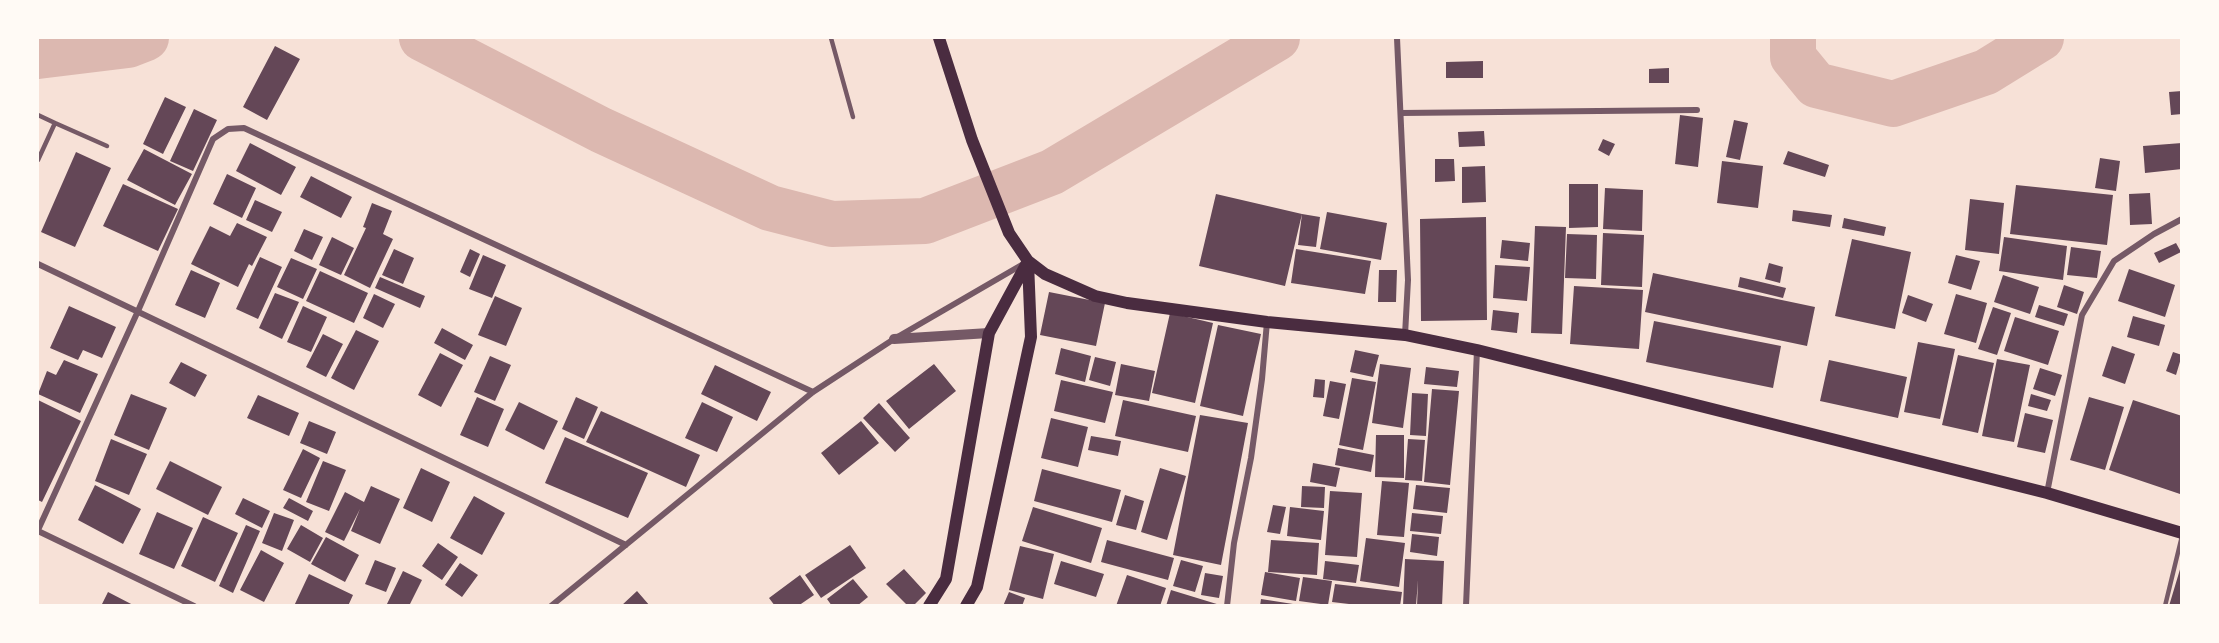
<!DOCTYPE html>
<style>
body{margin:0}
#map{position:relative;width:2219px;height:643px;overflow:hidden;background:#f7e1d7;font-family:Mulish,sans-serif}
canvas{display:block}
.frame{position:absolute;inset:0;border:39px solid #fffaf5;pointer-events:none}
</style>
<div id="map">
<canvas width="2219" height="643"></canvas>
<div class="frame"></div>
</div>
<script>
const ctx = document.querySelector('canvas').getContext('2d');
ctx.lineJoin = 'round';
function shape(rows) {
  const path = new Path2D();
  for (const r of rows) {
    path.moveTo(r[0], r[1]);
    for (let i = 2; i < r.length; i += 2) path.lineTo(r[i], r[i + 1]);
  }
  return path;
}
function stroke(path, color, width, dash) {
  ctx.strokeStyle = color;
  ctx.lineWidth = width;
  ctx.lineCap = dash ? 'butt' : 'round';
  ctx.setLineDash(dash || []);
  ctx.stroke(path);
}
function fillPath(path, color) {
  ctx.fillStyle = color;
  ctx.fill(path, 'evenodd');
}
stroke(shape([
 [422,38,601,130,770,208,832,224,925,221,1052,172,1277,38],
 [1793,38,1793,57,1816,85,1893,104,1986,72,2041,38],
 [38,56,128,45,146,38]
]), '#dcb8b0', 46);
fillPath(shape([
 [275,46,300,59,267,120,243,107],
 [1483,61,1483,78,1446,78,1446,62],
 [1669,68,1669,83,1649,83,1649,69],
 [2182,91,2182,114,2171,115,2169,92],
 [165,97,186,107,163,154,143,144],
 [194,109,217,120,193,171,170,161],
 [1680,115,1703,118,1698,167,1675,164],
 [1734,120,1748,123,1740,160,1726,157],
 [1484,131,1485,146,1459,147,1458,132],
 [1603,139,1615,144,1609,156,1598,150],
 [250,143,296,167,281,195,236,171],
 [2182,143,2182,169,2145,173,2143,146],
 [144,149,192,174,175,205,127,180],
 [1788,151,1829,165,1825,177,1783,164],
 [76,152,111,168,75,247,41,232],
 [2100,158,2120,161,2116,191,2095,188],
 [1435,159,1454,159,1455,181,1435,182],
 [1722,161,1763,166,1758,208,1717,203],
 [1485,166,1486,202,1462,203,1462,167],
 [227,174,256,188,242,218,213,204],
 [311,176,352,197,341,218,300,197],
 [123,184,178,209,158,251,103,226],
 [1569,184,1598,184,1598,227,1569,228],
 [2016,185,2113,195,2107,245,2010,234],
 [1605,188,1643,190,1642,231,1603,229],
 [2150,193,2152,224,2130,225,2129,194],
 [1216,194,1302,214,1285,286,1199,266],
 [1970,199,2004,203,1999,254,1965,250],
 [255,200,282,212,272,232,246,220],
 [372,203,392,211,383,234,393,239,370,288,344,275,366,228,363,227],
 [1793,210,1832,215,1830,227,1792,221],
 [1327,212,1387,223,1381,260,1320,249],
 [1302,214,1320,217,1316,247,1298,245],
 [1486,217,1487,320,1421,321,1420,219],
 [1844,218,1886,227,1884,236,1842,228],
 [237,223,267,237,252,266,249,264,238,287,191,264,210,226,230,236],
 [1535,226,1566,227,1562,334,1531,333],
 [304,229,323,237,312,260,294,251],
 [1603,233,1644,235,1642,287,1601,285],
 [1567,234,1597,235,1596,279,1565,278],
 [332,237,354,248,341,275,319,265],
 [2004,237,2067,246,2063,280,1999,271],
 [1852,239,1911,252,1895,329,1835,316],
 [1502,240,1530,243,1528,261,1500,258],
 [2176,243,2181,252,2159,263,2154,253],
 [2071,247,2101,251,2097,278,2067,275],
 [394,249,414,258,403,284,382,275],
 [470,249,480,254,470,277,460,272],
 [1296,249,1371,261,1365,294,1291,283],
 [483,255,506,265,492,298,469,289],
 [1956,255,1980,261,1971,290,1948,283],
 [260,257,282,267,258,319,236,309],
 [291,258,317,269,303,299,277,287],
 [1769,263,1783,267,1780,283,1765,279],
 [1495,265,1530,267,1527,301,1493,298],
 [2129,269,2175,285,2165,317,2118,301],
 [191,270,220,283,205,318,175,305],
 [1379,270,1397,270,1396,302,1378,302],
 [320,271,368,293,354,323,306,301],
 [1653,273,1815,307,1807,346,1645,312],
 [2003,275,2039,287,2030,314,1994,302],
 [380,277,425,296,420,308,375,288],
 [1740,277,1786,288,1783,298,1738,287],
 [2064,285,2084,292,2077,314,2057,307],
 [1574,286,1643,290,1639,349,1570,344],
 [1049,292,1105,303,1096,346,1040,335],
 [275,293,299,302,282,339,259,328],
 [374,294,395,304,383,328,363,318],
 [1956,294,1987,303,1976,343,1944,334],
 [1908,295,1933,304,1926,322,1902,313],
 [495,296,522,308,506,346,478,335],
 [2039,305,2068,314,2064,326,2035,317],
 [69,306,116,327,102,358,83,350,78,360,50,348],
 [303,306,327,317,311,352,287,342],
 [1993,307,2011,313,1997,355,1978,349],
 [1493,310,1519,313,1517,333,1491,330],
 [1170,313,1213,323,1195,403,1152,393],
 [2133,316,2165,325,2159,346,2127,337],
 [2015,317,2059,331,2048,365,2004,351],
 [1654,321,1781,346,1773,388,1646,362],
 [1218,325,1261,334,1243,416,1200,406],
 [442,328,473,345,465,360,434,343],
 [356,330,379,341,354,390,331,378],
 [323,334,343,344,326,377,306,367],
 [1918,342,1955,349,1940,419,1904,412],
 [2112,346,2135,354,2125,384,2102,376],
 [1061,348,1091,356,1085,382,1055,374],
 [1355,350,1379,355,1373,377,1350,372],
 [2173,352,2182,355,2176,375,2166,371],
 [440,353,463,365,441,407,418,395],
 [1958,355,1994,363,1978,433,1942,425],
 [490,356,511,365,495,401,474,392],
 [1095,357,1116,362,1110,386,1089,380],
 [1997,359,2030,365,2014,442,1982,436],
 [64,360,98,374,80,413,38,394,47,371,56,375],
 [1829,360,1907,377,1898,418,1820,401],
 [181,362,207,375,195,397,169,383],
 [934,364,956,391,909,429,886,401],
 [1121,364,1155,371,1149,401,1115,395],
 [1380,364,1411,368,1403,428,1372,423],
 [715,365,771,392,757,421,701,394],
 [1426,367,1459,371,1457,387,1424,384],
 [2040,368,2062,375,2055,396,2033,389],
 [1352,378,1376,382,1363,450,1339,445],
 [1315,379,1325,380,1324,398,1313,397],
 [1061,380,1113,392,1105,423,1054,411],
 [1330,381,1346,384,1339,419,1323,416],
 [1432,389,1459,391,1450,485,1424,482],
 [1412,393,1428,394,1426,436,1410,435],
 [131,394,167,408,149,450,114,435],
 [2031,394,2051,400,2047,411,2028,406],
 [258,395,299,413,289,436,247,418],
 [477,397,504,409,488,447,460,435],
 [576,397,598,407,584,439,562,429],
 [2089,397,2124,407,2105,470,2070,460],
 [38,400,81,421,42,502,38,500],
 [1123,400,1196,416,1188,452,1115,436],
 [2133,400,2182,416,2180,494,2109,470],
 [519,402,558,421,544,450,505,430],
 [702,402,733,417,717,452,685,438],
 [879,403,910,438,895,452,863,418],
 [601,411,700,455,686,487,586,442],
 [2025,413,2053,420,2045,453,2017,447],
 [1200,415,1248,423,1221,565,1173,555],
 [1051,418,1088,427,1078,467,1041,458],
 [309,421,336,432,327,454,300,443],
 [861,421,879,443,839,475,821,453],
 [1376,435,1404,435,1404,478,1375,477],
 [1091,436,1121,441,1118,456,1088,450],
 [565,437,648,473,628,518,545,483],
 [111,439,147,454,129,495,95,481],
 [1408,439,1425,440,1422,481,1405,480],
 [1338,448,1374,455,1371,472,1335,465],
 [303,449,320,458,301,498,283,490],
 [170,461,222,487,208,515,156,489],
 [323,461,346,470,329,511,306,502],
 [1313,463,1340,468,1336,487,1310,482],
 [421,468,450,482,432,522,403,508],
 [1160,468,1186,476,1167,540,1141,532],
 [1042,469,1121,490,1112,522,1034,501],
 [1382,481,1409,483,1404,537,1377,535],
 [95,485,141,509,123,544,78,520],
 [1416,485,1450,488,1447,513,1413,509],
 [371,486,400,499,380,544,351,531,360,509,344,541,325,532,345,492,364,502],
 [1302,486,1325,487,1324,508,1301,507],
 [1330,491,1362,493,1357,557,1325,555],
 [1125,495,1144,501,1136,530,1116,525],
 [474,496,505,513,482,555,450,538],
 [243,498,270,511,262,528,235,514],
 [289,498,313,511,308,521,283,508],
 [1273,505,1286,507,1280,534,1267,532],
 [1033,507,1102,528,1091,563,1022,541],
 [1290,507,1324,511,1321,540,1287,536],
 [157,512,193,528,174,569,139,554],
 [274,513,294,520,282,551,262,543],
 [1412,513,1443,516,1441,534,1410,531],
 [203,517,238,533,215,582,181,566],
 [246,525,260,531,233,593,219,586],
 [301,525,323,538,310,562,287,549],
 [1412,534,1439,537,1437,556,1410,552],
 [326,537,359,555,345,582,311,564],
 [1366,538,1405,543,1399,587,1360,581],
 [1107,540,1174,558,1168,580,1101,562],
 [1271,540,1319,543,1317,575,1268,572],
 [438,543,458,557,442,580,422,566],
 [850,545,866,568,821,598,805,575],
 [1020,546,1054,554,1043,599,1009,590],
 [261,550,284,563,264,602,240,590],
 [1405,559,1444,561,1442,606,1417,606,1418,580,1416,606,1403,606],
 [375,560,396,568,386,592,365,584],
 [1181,560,1203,566,1195,592,1173,586],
 [1061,561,1104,574,1096,597,1054,584],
 [1325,561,1359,565,1356,583,1323,579],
 [460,563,478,575,462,597,445,585],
 [2181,566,2182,606,2169,606],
 [904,569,926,593,913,606,908,606,886,584],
 [403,571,422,580,409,606,386,606],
 [1265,572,1300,578,1296,601,1261,595],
 [1205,573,1223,576,1219,598,1201,595],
 [309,574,353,595,348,606,294,606],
 [800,575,814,595,798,606,775,606,769,598],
 [1127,575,1166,588,1160,606,1116,606],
 [1303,577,1332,581,1328,605,1299,601],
 [853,579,868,597,857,606,832,606,827,599],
 [1335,584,1402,592,1400,606,1366,606,1332,602],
 [1171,590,1220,605,1219,606,1166,606],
 [637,591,650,606,621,606],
 [108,592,135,606,101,606],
 [1009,592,1025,598,1022,606,1003,606],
 [1261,599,1293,604,1293,606,1260,606]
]), '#644757');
stroke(shape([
 [831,38,853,117],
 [38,115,55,123],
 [38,160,55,123,107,146],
 [2165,606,2182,536]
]), '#755966', 4.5);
stroke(shape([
 [1397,38,1408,280,1405,335],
 [1401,113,1697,110],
 [38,264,626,545],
 [2047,493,2082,315,2114,261,2154,234,2182,219],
 [38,530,138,311,213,139,228,129,244,128,813,392],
 [38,531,194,606],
 [551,606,813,392,894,339,1025,263],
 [1227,606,1234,543,1251,458,1262,379,1267,322],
 [1466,606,1477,350]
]), '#755966', 6);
stroke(shape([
 [894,339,989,333]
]), '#755966', 10);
stroke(shape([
 [939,38,972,140,1009,233,1028,261,1045,274,1095,296,1127,303,1267,322,1405,335,1477,350,2047,493,2182,533],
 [929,606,946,579,989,333,1028,261],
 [966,606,977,587,1031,337,1028,262]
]), '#4a2c40', 12);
</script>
